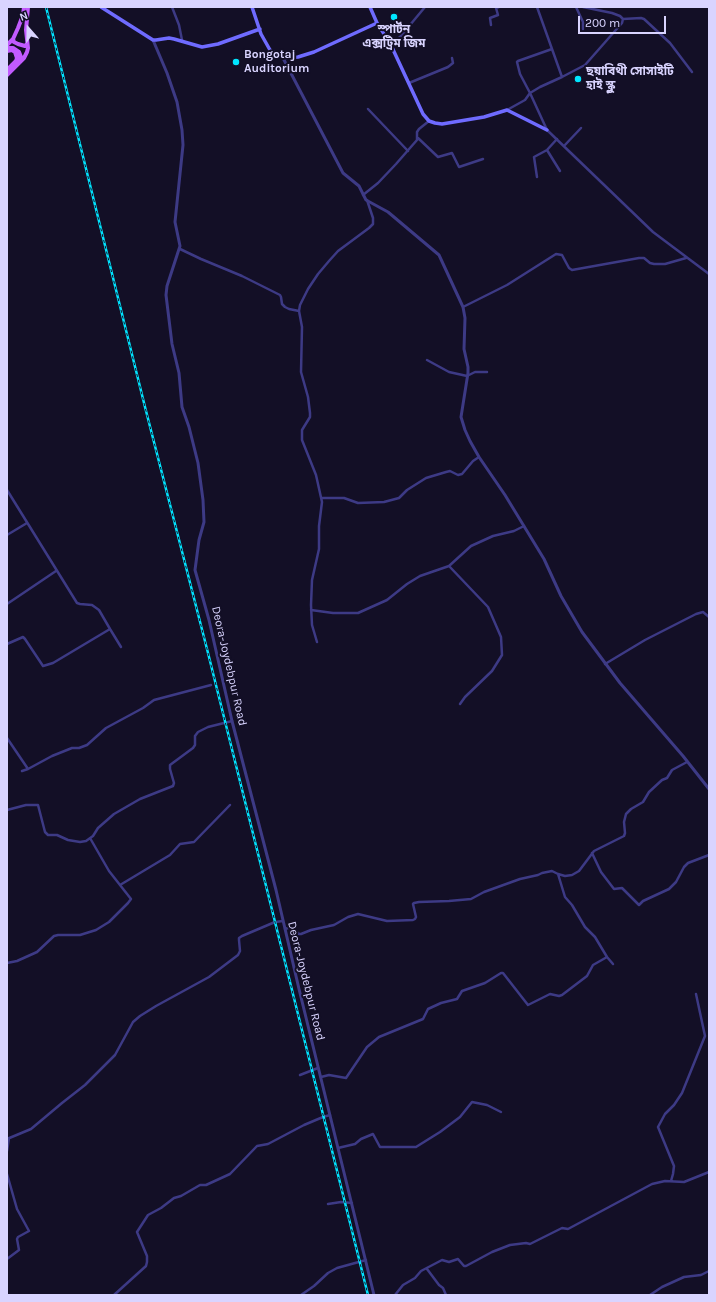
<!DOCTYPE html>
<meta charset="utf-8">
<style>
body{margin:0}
#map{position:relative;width:716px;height:1302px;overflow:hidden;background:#130f26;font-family:Karla,sans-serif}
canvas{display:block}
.frame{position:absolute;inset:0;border:8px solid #d9d4ff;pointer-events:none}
.north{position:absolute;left:8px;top:8px;width:40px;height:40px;-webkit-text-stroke:3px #130f26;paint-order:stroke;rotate:340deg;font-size:11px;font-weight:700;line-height:16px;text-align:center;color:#d9d4ff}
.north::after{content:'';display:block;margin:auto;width:14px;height:18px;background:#d9d4ff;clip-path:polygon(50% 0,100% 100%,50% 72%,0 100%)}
.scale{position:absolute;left:578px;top:16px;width:88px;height:18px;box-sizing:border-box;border:2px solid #d9d4ff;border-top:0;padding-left:5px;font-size:12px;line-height:14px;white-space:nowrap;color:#d9d4ff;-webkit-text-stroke:3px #130f26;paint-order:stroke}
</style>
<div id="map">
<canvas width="716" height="1302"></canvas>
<div class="frame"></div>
<div class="north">N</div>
<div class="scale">200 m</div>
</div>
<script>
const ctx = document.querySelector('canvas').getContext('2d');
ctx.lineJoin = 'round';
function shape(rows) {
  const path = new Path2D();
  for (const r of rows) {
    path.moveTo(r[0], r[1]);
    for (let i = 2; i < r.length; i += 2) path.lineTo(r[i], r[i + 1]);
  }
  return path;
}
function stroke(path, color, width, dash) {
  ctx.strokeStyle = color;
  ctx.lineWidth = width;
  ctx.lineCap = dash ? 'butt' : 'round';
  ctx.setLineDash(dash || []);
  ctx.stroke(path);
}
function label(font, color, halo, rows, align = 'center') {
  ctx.font = font + ' Karla,"Noto Sans Bengali",sans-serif';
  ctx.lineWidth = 4;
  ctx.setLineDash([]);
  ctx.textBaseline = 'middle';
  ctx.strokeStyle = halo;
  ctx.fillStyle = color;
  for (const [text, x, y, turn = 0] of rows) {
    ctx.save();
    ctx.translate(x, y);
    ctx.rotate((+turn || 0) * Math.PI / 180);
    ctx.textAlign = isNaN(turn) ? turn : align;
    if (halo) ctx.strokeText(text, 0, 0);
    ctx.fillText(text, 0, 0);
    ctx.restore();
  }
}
stroke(shape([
 [172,7,179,25,182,40],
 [537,7,562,77,540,87,530,93,547,130,653,232,709,274],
 [576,7,583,22,583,29],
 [623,19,641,18,644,19,670,43,692,72],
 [491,25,490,18,498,15,496,8,499,7],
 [390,43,393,42,400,37,425,7],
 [562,77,585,65,622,23,623,19,620,16,612,13,583,7],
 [409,83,448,67,453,63,452,58],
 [368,109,408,151],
 [507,110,525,100,530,93,520,74,517,62,518,61,552,49],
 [418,138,438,157,452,153,459,167,483,159],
 [564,146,581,128],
 [547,150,560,171],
 [537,177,534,157,547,150,557,139],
 [363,195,378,183,396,164,417,140,417,132,419,129,429,121],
 [180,249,201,259,242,276,280,295,281,297,282,304,285,307,289,309,299,311],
 [463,307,507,285,556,254,562,255,569,268,572,270,639,258,644,258,650,263,654,264,665,264,686,258],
 [427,360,449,372,467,376,475,372,487,372],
 [7,490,77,603,80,604,92,605,99,610,110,629,121,647],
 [322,498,344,498,358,503,384,502,399,498,407,490,426,478,446,472,450,471,458,475,462,474,473,461,479,457],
 [7,535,27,523],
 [449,566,488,607,501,637,502,655,492,671,465,697,460,704],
 [7,604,56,571],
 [311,610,333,613,358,613,387,600,407,584,420,576,449,566,471,546,493,536,514,531,524,526],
 [317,642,312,625,311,605,312,580,319,549,319,526,322,502,316,475,302,440,302,430,310,417,310,413,308,397,301,372,302,327,299,311,300,305,308,289,318,274,329,261,338,251,369,228,373,224,373,218,367,200],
 [7,644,23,637,25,639,43,666,53,663,110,629],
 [605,664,645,640,696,614,703,612,709,617],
 [7,738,28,769],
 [22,771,28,769,52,756,72,748,79,748,87,745,106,728,143,708,154,700,211,685],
 [7,810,26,805,38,805,45,832,48,835,57,835,68,840,80,842,86,841,93,836,98,828,114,814,140,799,173,786,174,783,170,769,170,765,193,748,195,745,195,736,198,732,208,727,232,721],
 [592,853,601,872,614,889,622,888,639,905,643,901,669,889,676,882,684,867,688,863,709,855],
 [558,874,565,897,572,905,585,927,595,937,607,957,613,964],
 [120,885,170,855,180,844,194,842,230,805],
 [285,929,291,927,299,934,301,934,311,930,334,925,348,917,358,914,387,921,413,920,415,919,416,917,413,904,414,903,419,902,449,901,471,899,484,892,520,879,538,875,542,873,552,871,558,874,565,876,572,875,579,871,594,851,624,836,625,833,624,822,626,814,631,809,643,802,649,792,662,780,667,778,672,770,687,762],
 [7,963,17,961,37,952,54,936,58,935,80,935,96,930,109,922,128,903,131,899,109,871,90,838],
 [300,1075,318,1068],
 [321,1077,329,1075,346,1078,367,1047,379,1037,423,1019,428,1009,441,1003,457,999,462,991,485,983,501,973,503,973,528,1005,550,994,559,996,562,995,587,976,593,965,607,957],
 [7,1139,31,1129,62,1103,85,1085,115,1055,133,1022,140,1016,156,1006,209,977,238,955,240,951,239,940,239,938,242,936,275,922,283,921],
 [338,1148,355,1144,361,1139,373,1134,380,1147,416,1147,440,1132,460,1117,472,1102,487,1105,501,1112],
 [7,1151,9,1138],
 [7,1174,17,1209,29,1231,18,1237,17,1239,19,1250,7,1259],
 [671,1181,673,1174,674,1166,658,1127,665,1114,674,1105,682,1093,705,1036,696,994],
 [328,1204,341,1202,352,1203],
 [427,1269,439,1285,443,1288,446,1295],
 [114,1295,146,1266,147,1262,147,1256,137,1232,148,1215,161,1208,174,1198,181,1196,200,1185,206,1185,230,1174,257,1146,268,1144,304,1125,323,1117,330,1115],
 [301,1295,314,1286,328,1273,337,1268,366,1260],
 [395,1295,403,1285,415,1278,421,1271,442,1260,449,1262,458,1259,464,1266,466,1266,492,1252,510,1245,526,1243,530,1244,562,1228,568,1229,652,1184,665,1181,684,1182,709,1172],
 [650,1295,662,1287,684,1277,701,1275,709,1271]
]), '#3d3a85', 2.5);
stroke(shape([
 [153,40,167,73,177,102,182,130,183,145,175,222,180,246,167,286,166,295,172,344,179,373,182,407,189,427,198,463,203,500,204,522,199,540,195,570,209,620,232,721,276,890,299,989,374,1295],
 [283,58,343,173,359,186,366,200,388,212,439,255,463,307,465,318,464,349,468,367,468,373,461,417,465,430,470,441,479,457,505,495,544,559,561,596,582,632,620,683,683,756,709,789]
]), '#3d3a85', 3);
stroke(shape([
 [101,7,153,40,156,40,169,38,174,39,202,47,218,44,260,29],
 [252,7,261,34,270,50,280,56,288,58,298,57,314,52,377,23],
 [370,7,377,23,390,43,423,114,429,121,435,123,442,124,484,117,507,110,547,130]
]), '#6f6bff', 3.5);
stroke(shape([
 [13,39,14,42,18,44,25,46,27,44],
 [7,45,13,39,18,28,23,15,24,7],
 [7,48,13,48,19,52,21,57,20,62],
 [7,51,12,50,15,52,17,58,16,61,7,70],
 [7,75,24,58,27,52,28,48,26,30,28,7]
]), '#c25bff', 4);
const rail = shape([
 [46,7,145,407,207,649,368,1295]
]);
stroke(rail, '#00e5ff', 2.5);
stroke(rail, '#130f26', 1, [3]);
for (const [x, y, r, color] of [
 [394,17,4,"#00e5ff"],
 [236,62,4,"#00e5ff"],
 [578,79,4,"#00e5ff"]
]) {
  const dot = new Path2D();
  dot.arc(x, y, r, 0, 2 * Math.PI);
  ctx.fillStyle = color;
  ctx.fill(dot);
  stroke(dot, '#130f26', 1.5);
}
label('bold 12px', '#d9d4ff', '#130f26', [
 ["স্পার্টন",394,30,"center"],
 ["এক্সট্রিম জিম",394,44,"center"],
 ["Bongotaj",244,55],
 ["Auditorium",244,69],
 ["ছয়াবিথী সোসাইটি",586,72],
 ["হাই স্কুল",586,86]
], 'left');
label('12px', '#d9d4ff', '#130f26', [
 ["Deora-Joydebpur Road",229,666,77],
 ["Deora-Joydebpur Road",306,981,76]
]);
</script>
